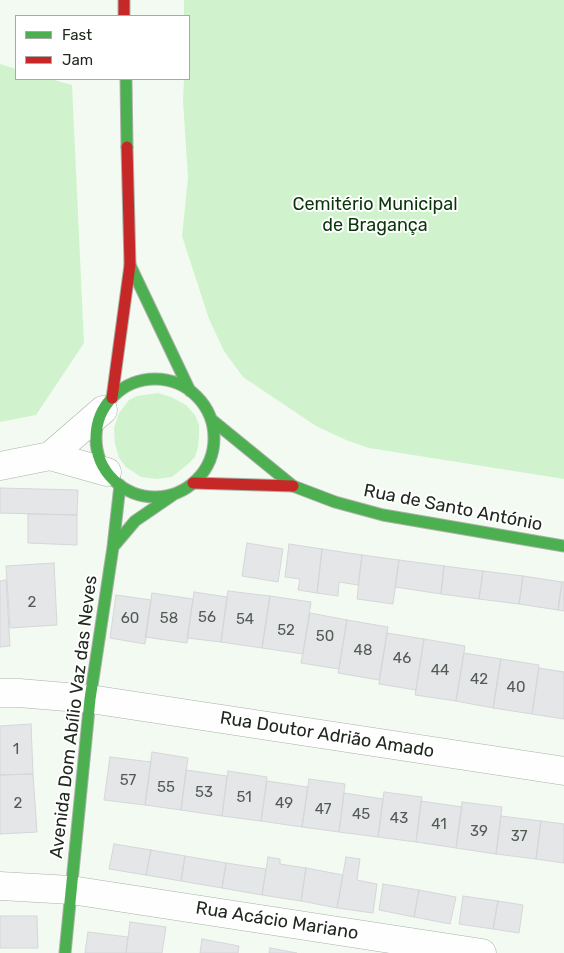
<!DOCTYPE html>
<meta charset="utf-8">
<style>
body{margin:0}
#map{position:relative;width:564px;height:953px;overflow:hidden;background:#f3faf2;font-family:Rubik,sans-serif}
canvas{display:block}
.legend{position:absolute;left:15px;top:15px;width:175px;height:65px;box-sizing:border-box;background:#fff;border:1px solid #a6a9a5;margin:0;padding:6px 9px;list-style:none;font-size:15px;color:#20281f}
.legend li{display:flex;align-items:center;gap:10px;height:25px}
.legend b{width:25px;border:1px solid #a6a9a5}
</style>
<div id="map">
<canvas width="564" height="953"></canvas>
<ul class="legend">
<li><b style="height:6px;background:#4caf50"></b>Fast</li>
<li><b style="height:6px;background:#c62828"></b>Jam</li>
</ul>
</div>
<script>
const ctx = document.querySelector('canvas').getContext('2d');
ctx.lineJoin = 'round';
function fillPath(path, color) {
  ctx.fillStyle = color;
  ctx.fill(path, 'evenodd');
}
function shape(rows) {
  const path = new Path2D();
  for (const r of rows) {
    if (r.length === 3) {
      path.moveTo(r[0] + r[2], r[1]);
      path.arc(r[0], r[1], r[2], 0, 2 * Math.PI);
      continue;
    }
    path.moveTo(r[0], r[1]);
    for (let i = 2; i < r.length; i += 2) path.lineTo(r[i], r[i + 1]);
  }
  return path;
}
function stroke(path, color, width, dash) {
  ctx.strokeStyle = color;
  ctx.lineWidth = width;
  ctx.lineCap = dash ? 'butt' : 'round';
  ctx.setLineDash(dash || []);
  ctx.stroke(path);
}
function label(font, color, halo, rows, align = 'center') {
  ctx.font = font + ' Rubik,sans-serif';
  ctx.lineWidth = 4;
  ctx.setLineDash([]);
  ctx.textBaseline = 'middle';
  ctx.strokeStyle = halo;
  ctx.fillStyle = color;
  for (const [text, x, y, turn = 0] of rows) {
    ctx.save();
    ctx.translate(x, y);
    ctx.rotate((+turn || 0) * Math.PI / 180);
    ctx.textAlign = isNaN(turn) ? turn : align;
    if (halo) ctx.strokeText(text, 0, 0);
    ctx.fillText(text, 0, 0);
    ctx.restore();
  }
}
fillPath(shape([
 [184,0,564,0,564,479,369,448,346,440,316,426,243,377,224,351,209,319,182,236,188,178,183,101,184,79,189,79,189,16,184,16],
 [0,64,16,69,16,79,51,79,72,85,84,343,36,415,0,422],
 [158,393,171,397,186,405,195,415,199,425,199,436,198,447,195,457,187,465,172,477,157,479,141,477,126,467,119,458,115,444,114,428,119,413,129,400,137,396]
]), '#d0f3ce');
const building = shape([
 [0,488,78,490,77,515,0,513,0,488],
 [28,514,77,515,77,545,28,543,28,514],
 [247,543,283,549,278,582,242,576,247,543],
 [289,544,322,549,317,593,298,590,300,579,285,577,289,544],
 [322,549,362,555,358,585,339,582,338,596,317,593,322,549],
 [362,555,399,560,393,604,357,599,362,555],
 [399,560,444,566,441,594,395,587,399,560],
 [54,563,57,625,10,628,6,566,54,563],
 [444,566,483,571,479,599,441,594,444,566],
 [483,571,523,576,519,604,479,599,483,571],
 [523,576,562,582,558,610,519,604,523,576],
 [6,580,10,646,0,647,0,581,6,580],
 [562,582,564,582,564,611,558,610,562,582],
 [228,591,270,596,262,648,221,642,228,591],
 [194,592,227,597,221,642,187,638,194,592],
 [152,593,193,599,187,643,145,637,152,593],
 [116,595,151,600,145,644,110,638,116,595],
 [270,596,311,602,303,654,262,648,270,596],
 [310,613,347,620,339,669,301,663,310,613],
 [347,620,388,627,379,680,338,673,347,620],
 [387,633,424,639,416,690,379,684,387,633],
 [424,639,465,646,456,701,415,695,424,639],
 [464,653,501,659,493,708,456,701,464,653],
 [501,659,539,665,532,714,493,708,501,659],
 [539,668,564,672,564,719,532,714,539,668],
 [31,724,33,774,0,775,0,726,31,724],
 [152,752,188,758,181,810,145,805,152,752],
 [110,757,151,762,145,805,104,800,110,757],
 [186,770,227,776,222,816,181,810,186,770],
 [228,771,267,777,261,821,222,816,228,771],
 [33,774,37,832,0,834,0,775,33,774],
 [309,779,345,784,339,832,302,827,309,779],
 [267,781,308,787,302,827,261,821,267,781],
 [384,792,422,797,416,842,378,837,384,792],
 [344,793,383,799,378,837,339,832,344,793],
 [421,801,462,807,456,848,416,842,421,801],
 [462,802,502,807,496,854,456,848,462,802],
 [501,816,541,821,536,859,496,854,501,816],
 [541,821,564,824,564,863,536,859,541,821],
 [114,844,151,850,146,875,109,869,114,844],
 [151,850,185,856,181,881,146,875,151,850],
 [185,856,226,863,222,888,181,881,185,856],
 [268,857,280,859,280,864,306,868,301,901,262,895,268,857],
 [346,857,360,859,357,880,377,884,373,913,337,908,346,857],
 [226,863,266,869,262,895,222,888,226,863],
 [306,868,343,875,337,908,301,901,306,868],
 [383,884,419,890,414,917,379,910,383,884],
 [419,890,456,897,450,924,414,917,419,890],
 [463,896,498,901,493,929,459,924,463,896],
 [498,901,523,905,519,933,493,929,498,901],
 [0,916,37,916,38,948,0,948,0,916],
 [130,922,166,927,162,953,126,953,130,922],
 [88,932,128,937,126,953,85,953,88,932],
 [202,939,239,946,238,953,200,953,202,939],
 [270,948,297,953,269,953,270,948]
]);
fillPath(building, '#e4e6e8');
stroke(building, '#d4d6d8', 1);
const street = shape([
 [50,456,103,410],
 [0,466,50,456,107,472],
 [0,693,19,693,90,699,564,771],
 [0,886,71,890,482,953]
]);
const fast = shape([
 [126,79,127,147],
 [130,265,190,391],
 [155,438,59],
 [212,420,293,486,335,502,383,515,564,546],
 [113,547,135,521,173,495],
 [65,953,90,699,113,547,120,485]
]);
const jam = shape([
 [124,0,124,16],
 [112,398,130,265,127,147],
 [193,483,293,486]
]);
stroke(street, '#aab1a9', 29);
stroke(fast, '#aab1a9', 13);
stroke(jam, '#aab1a9', 13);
stroke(street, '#fdfefd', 28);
stroke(fast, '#4caf50', 11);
stroke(jam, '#c62828', 11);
label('15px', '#535a53', null, [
 ["2",32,603],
 ["56",207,618],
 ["60",130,619],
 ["58",169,619],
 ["54",245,620],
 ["52",286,631],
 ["50",325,637],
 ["48",363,651],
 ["46",402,659],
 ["44",440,671],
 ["42",479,680],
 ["40",516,688],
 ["1",16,750],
 ["57",128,781],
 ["55",166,788],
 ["53",204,793],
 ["51",244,798],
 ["2",18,804],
 ["49",284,804],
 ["47",323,810],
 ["45",361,815],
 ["43",399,819],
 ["41",439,825],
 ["39",479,832],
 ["37",519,837]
]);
label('18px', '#09370a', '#fff', [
 ["Cemitério Municipal",375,205],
 ["de Bragança",375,226]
]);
label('18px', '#20281f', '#fff', [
 ["Rua de Santo António",453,508,11],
 ["Avenida Dom Abílio Vaz das Neves",74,717,-83],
 ["Rua Doutor Adrião Amado",327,735,9],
 ["Rua Acácio Mariano",277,921,9]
]);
</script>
